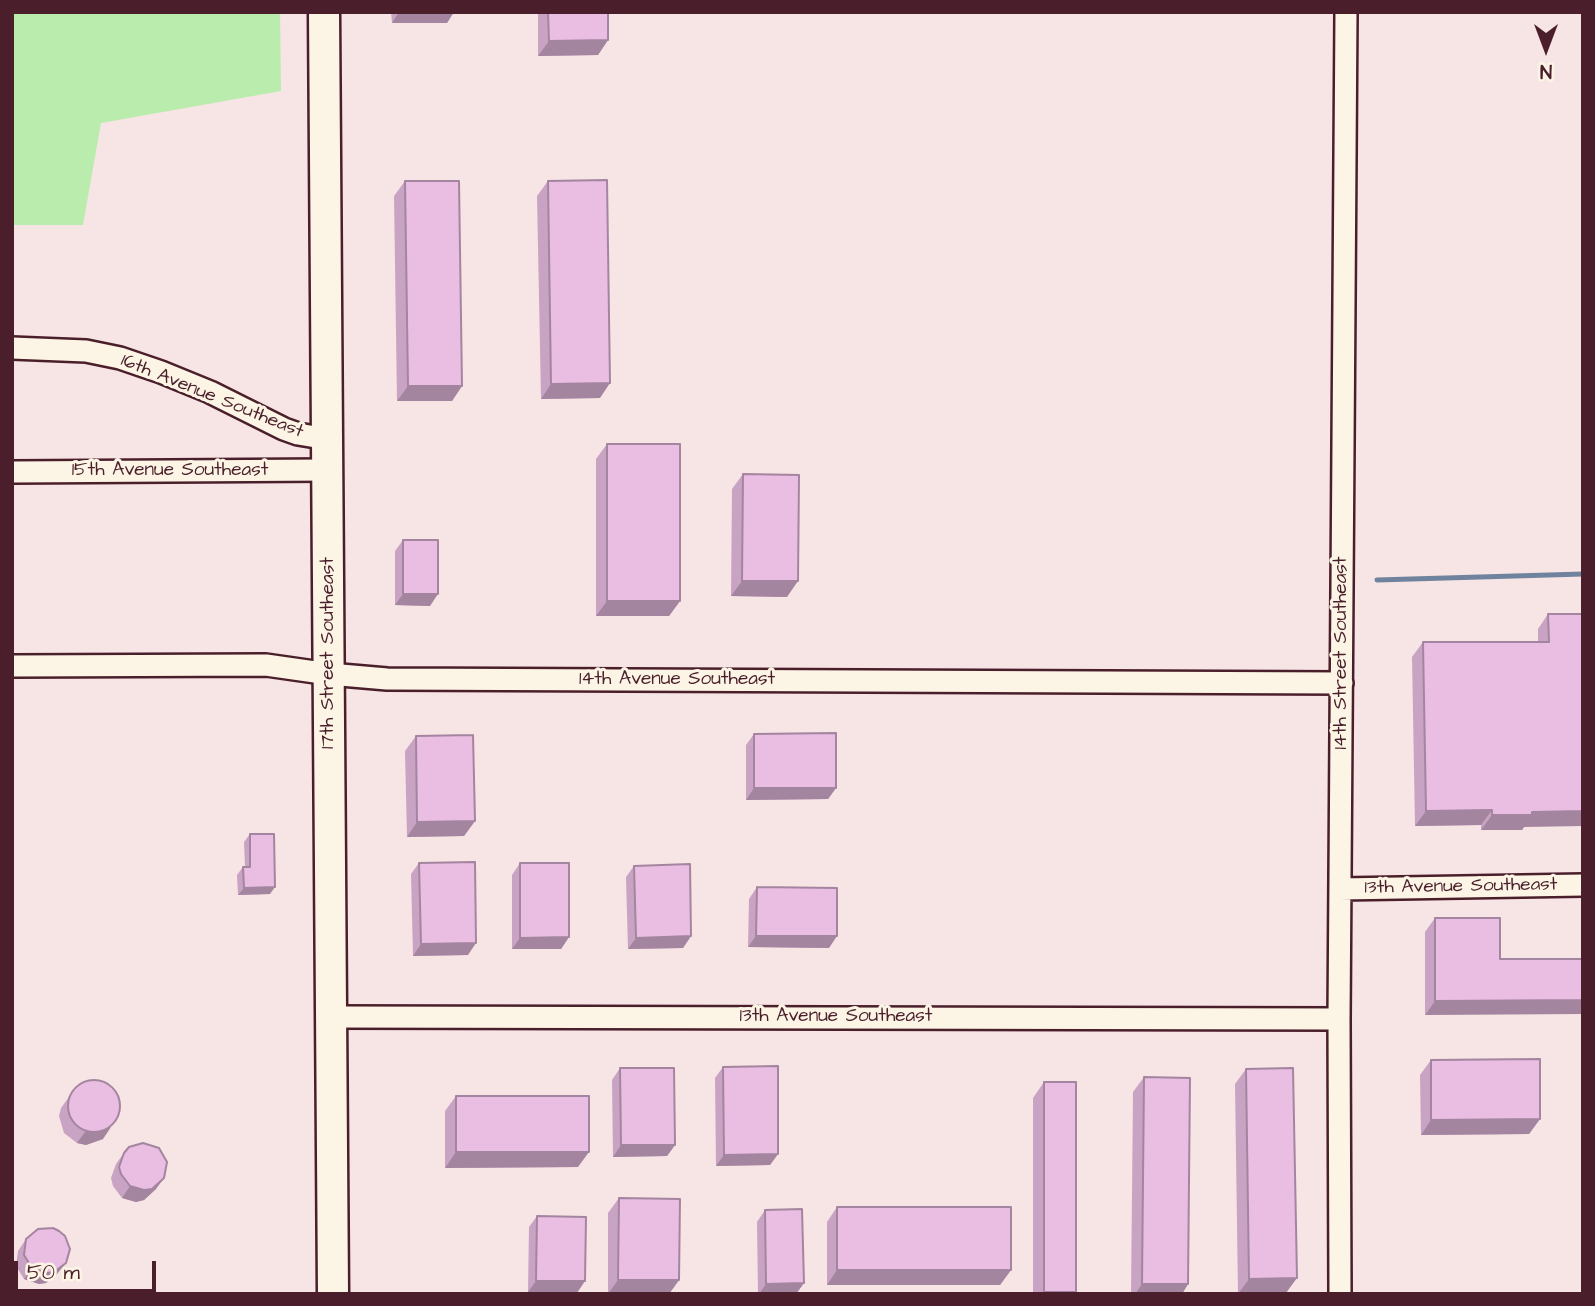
<!DOCTYPE html>
<style>
body{margin:0}
#map{position:relative;width:1595px;height:1306px;overflow:hidden;background:#f7e4e4;font-family:"Architects Daughter",sans-serif}
canvas{display:block}
.frame{position:absolute;inset:0;border:14px solid #4a1f2b;pointer-events:none}
.north{position:absolute;left:1511px;top:14px;width:70px;height:70px;-webkit-text-stroke:5px #fcf5e5;paint-order:stroke;rotate:180deg;font-size:19px;font-weight:700;line-height:28px;text-align:center;color:#4a1f2b}
.north::after{content:'';display:block;margin:auto;width:24px;height:32px;background:#4a1f2b;clip-path:polygon(50% 0,100% 100%,50% 72%,0 100%)}
.scale{position:absolute;left:14px;top:1261px;width:142px;height:32px;box-sizing:border-box;border:4px solid #4a1f2b;border-top:0;padding-left:9px;font-size:21px;line-height:24px;white-space:nowrap;color:#4a1f2b;-webkit-text-stroke:5px #fcf5e5;paint-order:stroke}
</style>
<div id="map">
<canvas width="1595" height="1306"></canvas>
<div class="frame"></div>
<div class="north">N</div>
<div class="scale">50 m</div>
</div>
<script>
const ctx = document.querySelector('canvas').getContext('2d');
ctx.lineJoin = 'round';
function fillPath(path, color) {
  ctx.fillStyle = color;
  ctx.fill(path, 'evenodd');
}
function shape(rows) {
  const path = new Path2D();
  for (const r of rows) {
    if (r.length === 3) {
      path.moveTo(r[0] + r[2], r[1]);
      path.arc(r[0], r[1], r[2], 0, 2 * Math.PI);
      continue;
    }
    path.moveTo(r[0], r[1]);
    for (let i = 2; i < r.length; i += 2) path.lineTo(r[i], r[i + 1]);
  }
  return path;
}
function stroke(path, color, width, dash) {
  ctx.strokeStyle = color;
  ctx.lineWidth = width;
  ctx.lineCap = dash ? 'butt' : 'round';
  ctx.setLineDash(dash || []);
  ctx.stroke(path);
}
function label(font, color, halo, rows, align = 'center') {
  ctx.font = font + ' "Architects Daughter",sans-serif';
  ctx.lineWidth = 6;
  ctx.setLineDash([]);
  ctx.textBaseline = 'middle';
  ctx.strokeStyle = halo;
  ctx.fillStyle = color;
  for (const [text, x, y, turn = 0] of rows) {
    ctx.save();
    ctx.translate(x, y);
    ctx.rotate((+turn || 0) * Math.PI / 180);
    ctx.textAlign = isNaN(turn) ? turn : align;
    if (halo) ctx.strokeText(text, 0, 0);
    ctx.fillText(text, 0, 0);
    ctx.restore();
  }
}
fillPath(shape([
 [12,12,280,12,281,91,101,123,83,225,12,225]
]), '#baedad');
stroke(shape([
 [1377,580,1583,574]
]), '#70839e', 5);
const street = shape([
 [12,348,86,351,120,358,161,372,210,392,284,429,298,434,328,439],
 [12,472,328,470],
 [12,666,266,665,329,674,387,679,1342,683],
 [1340,889,1583,885],
 [332,1017,1339,1019],
 [1340,1294,1339,1019,1346,12]
]);
const secondary = shape([
 [324,12,333,1294]
]);
stroke(street, '#4a1f2b', 26);
stroke(secondary, '#4a1f2b', 35);
stroke(street, '#fcf5e5', 21);
stroke(secondary, '#fcf5e5', 30);
fillPath(shape([
 [391,12,454,12,447,23,392,23],
 [538,12,608,12,608,40,598,55,538,56],
 [405,181,462,386,452,401,397,401,394,196],
 [548,181,600,398,541,399,537,196],
 [607,444,680,601,669,616,596,616,596,459],
 [743,474,787,597,731,596,732,489],
 [403,540,430,606,395,605,395,551],
 [1548,614,1583,614,1524,827,1522,830,1481,830,1481,825,1415,826,1412,657,1423,642,1538,642,1538,629],
 [754,734,836,788,828,799,746,800,746,745],
 [416,736,475,821,464,836,407,837,405,751],
 [250,834,270,894,238,895,237,875,243,867,245,867,244,842],
 [419,863,468,955,413,956,411,874],
 [520,863,569,937,561,949,512,949,512,875],
 [634,866,691,936,683,948,628,949,626,877],
 [757,887,829,948,748,947,749,899],
 [1435,918,1500,918,1425,1015,1425,932],
 [1431,1060,1540,1119,1529,1134,1421,1135,1420,1075],
 [723,1067,778,1154,770,1165,716,1166,715,1078],
 [620,1068,675,1145,667,1156,613,1157,612,1080],
 [1246,1069,1286,1293,1238,1294,1235,1084],
 [1144,1077,1188,1284,1182,1294,1131,1294,1133,1092],
 [1044,1082,1076,1292,1075,1294,1033,1294,1033,1098],
 [456,1096,578,1167,445,1168,445,1111],
 [69,1097,103,1139,86,1145,77,1143,64,1133,59,1116,61,1108],
 [124,1153,156,1189,144,1200,136,1202,122,1198,113,1186,111,1178,116,1164],
 [619,1198,679,1280,669,1294,608,1294,608,1213],
 [837,1207,1011,1270,1000,1285,827,1285,827,1222],
 [765,1210,804,1283,796,1294,758,1294,757,1222],
 [537,1216,577,1293,528,1292,529,1227],
 [26,1239,57,1274,46,1283,39,1284,24,1279,16,1266,18,1251]
]), '#c9a3c3');
fillPath(shape([
 [399,12,454,12,447,23,392,23],
 [608,40,598,55,538,56,549,41],
 [610,383,600,398,541,399,551,384],
 [408,386,462,386,452,401,397,401],
 [742,581,798,581,787,597,731,596],
 [403,594,438,594,430,606,395,605],
 [607,601,680,601,669,616,596,616],
 [754,788,836,788,828,799,746,800],
 [1492,810,1481,825,1415,826,1426,811],
 [1583,811,1583,826,1524,827,1522,830,1481,830,1492,815,1532,812],
 [475,821,464,836,407,837,417,822],
 [275,887,270,894,238,895,244,888],
 [691,936,683,948,628,949,636,938],
 [756,936,837,936,829,948,748,947],
 [569,937,561,949,512,949,520,938],
 [476,943,468,955,413,956,421,944],
 [1583,1000,1583,1014,1425,1015,1435,1001],
 [1540,1119,1529,1134,1421,1135,1431,1120],
 [111,1127,103,1139,86,1145,77,1143,85,1132],
 [621,1145,675,1145,667,1156,613,1157],
 [456,1152,589,1152,578,1167,445,1168],
 [778,1154,770,1165,716,1166,724,1155],
 [164,1178,156,1189,144,1200,136,1202,122,1198,130,1186],
 [66,1263,57,1274,46,1283,39,1284,24,1279,32,1268],
 [837,1270,1011,1270,1000,1285,827,1285],
 [1297,1278,1286,1293,1238,1294,1249,1279],
 [618,1280,679,1280,669,1294,608,1294],
 [536,1281,585,1281,577,1293,528,1292],
 [804,1283,796,1294,759,1294,766,1284],
 [1142,1284,1188,1284,1182,1294,1135,1294],
 [1044,1292,1076,1292,1075,1294,1042,1294]
]), '#a4859f');
const building = shape([
 [548,12,608,12,608,40,549,41,548,12],
 [607,180,610,383,551,384,548,181,607,180],
 [405,181,459,181,462,386,408,386,405,181],
 [607,444,680,444,680,601,607,601,607,444],
 [743,474,799,475,798,581,742,581,743,474],
 [403,540,438,540,438,594,403,594,403,540],
 [1548,614,1583,614,1583,811,1532,812,1532,815,1492,815,1492,810,1426,811,1423,642,1549,642,1548,614],
 [836,733,836,788,754,788,754,734,836,733],
 [473,735,475,821,417,822,416,736,473,735],
 [250,834,274,834,275,887,244,888,243,867,250,867,250,834],
 [475,862,476,943,421,944,419,863,475,862],
 [520,863,569,863,569,937,520,938,520,863],
 [690,864,691,936,636,938,634,866,690,864],
 [757,887,837,888,837,936,756,936,757,887],
 [1435,918,1500,918,1500,959,1583,959,1583,1000,1435,1001,1435,918],
 [1540,1059,1540,1119,1431,1120,1431,1060,1540,1059],
 [778,1066,778,1154,724,1155,723,1067,778,1066],
 [620,1068,674,1068,675,1145,621,1145,620,1068],
 [1293,1068,1297,1278,1249,1279,1246,1069,1293,1068],
 [1144,1077,1190,1078,1188,1284,1142,1284,1144,1077],
 [94,1106,26],
 [1044,1082,1076,1082,1076,1292,1044,1292,1044,1082],
 [456,1096,589,1096,589,1152,456,1152,456,1096],
 [143,1143,159,1148,167,1162,164,1178,152,1189,144,1190,130,1186,121,1174,119,1167,124,1153,129,1147,143,1143],
 [619,1198,680,1199,679,1280,618,1280,619,1198],
 [837,1207,1011,1207,1011,1270,837,1270,837,1207],
 [802,1209,804,1283,766,1284,765,1210,802,1209],
 [537,1216,586,1217,585,1281,536,1281,537,1216],
 [53,1228,59,1231,65,1236,70,1249,66,1263,54,1272,47,1273,32,1268,24,1255,26,1239,38,1229,53,1228]
]);
fillPath(building, '#eabee3');
stroke(building, '#a4859f', 2);
label('19px', '#4a1f2b', '#fcf5e5', [
 ["16th Avenue Southeast",212,397,22],
 ["15th Avenue Southeast",170,471],
 ["17th Street Southeast",329,653,-90],
 ["14th Street Southeast",1342,653,-90],
 ["14th Avenue Southeast",677,680],
 ["13th Avenue Southeast",1461,887,-1],
 ["13th Avenue Southeast",836,1017]
]);
</script>
